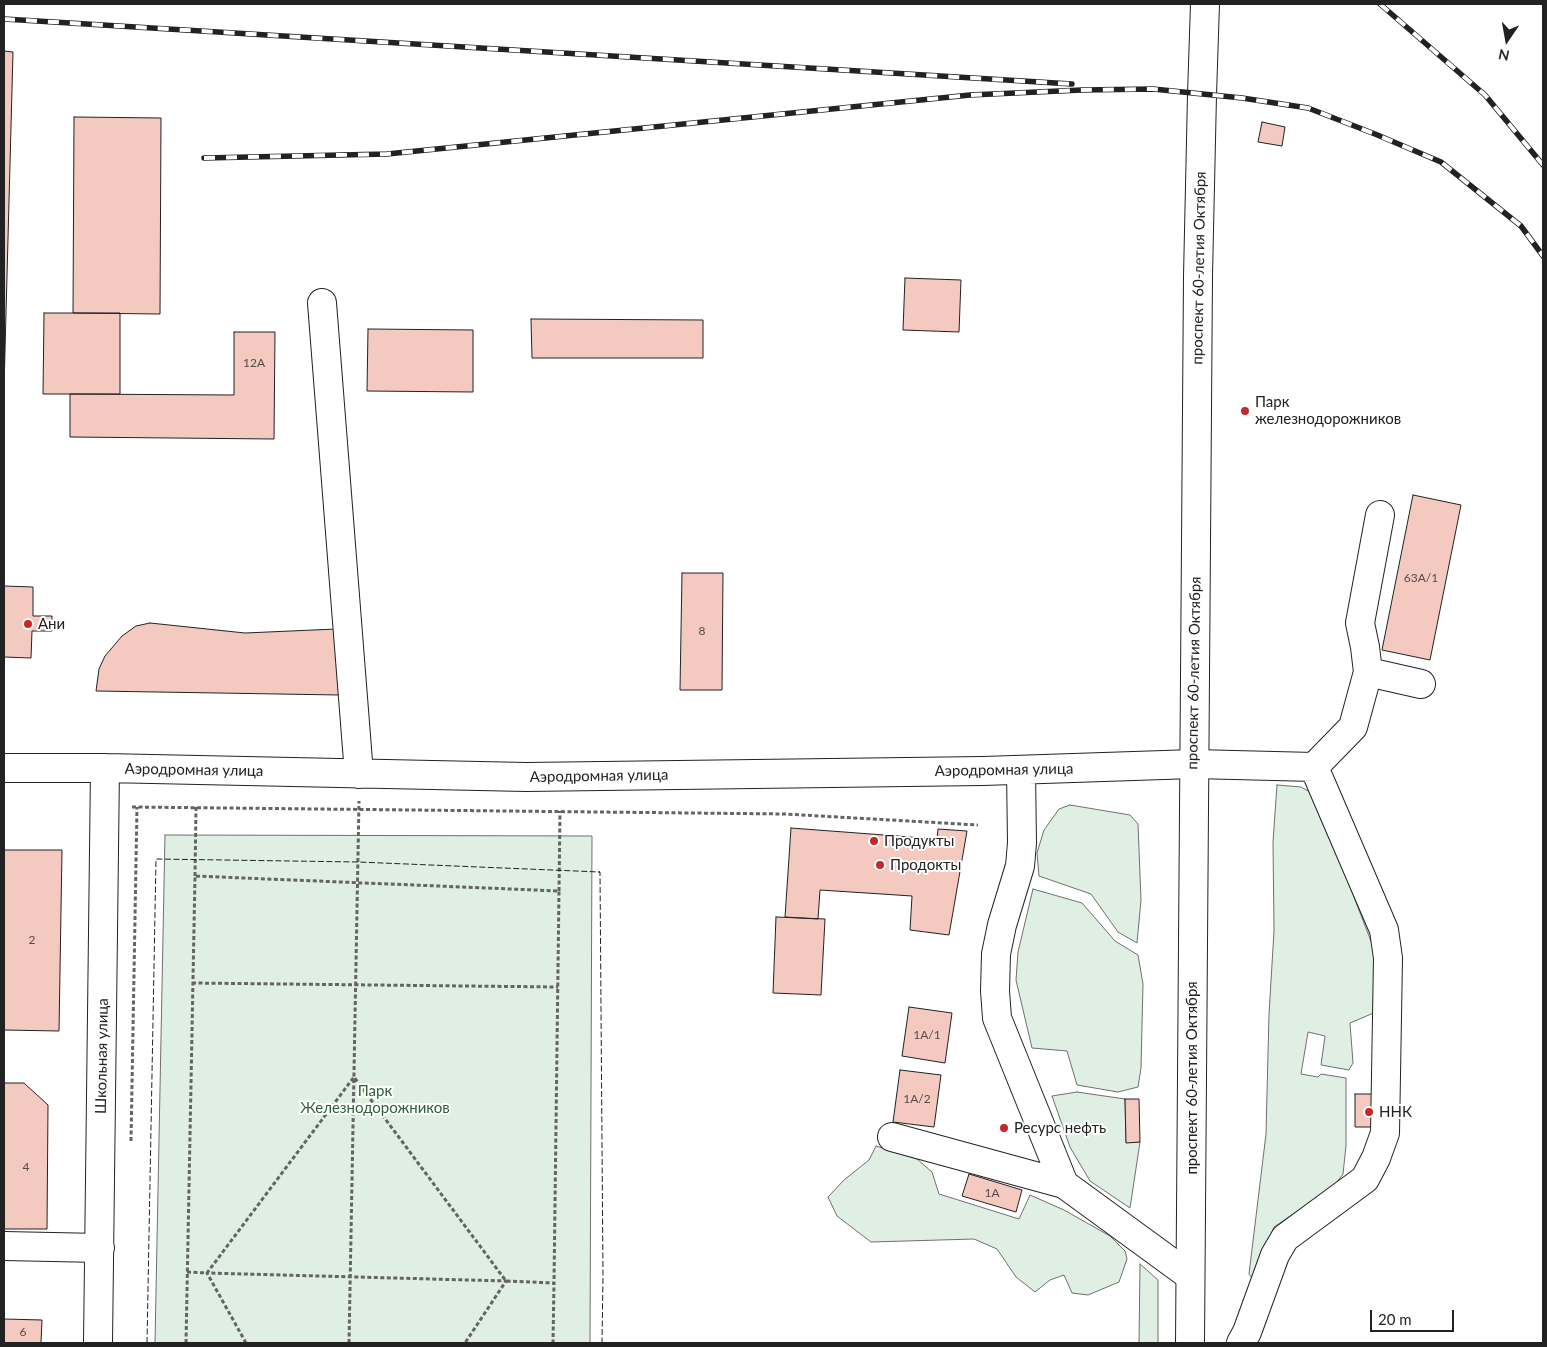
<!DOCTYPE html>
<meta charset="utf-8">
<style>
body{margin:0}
#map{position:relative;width:1547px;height:1347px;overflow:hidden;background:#fff;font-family:Lato,sans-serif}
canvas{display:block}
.frame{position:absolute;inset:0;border:5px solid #222;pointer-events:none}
.north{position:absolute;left:1482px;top:15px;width:50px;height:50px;-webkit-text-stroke:4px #fff;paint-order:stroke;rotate:192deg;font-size:14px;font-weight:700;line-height:20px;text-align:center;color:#222}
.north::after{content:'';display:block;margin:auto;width:18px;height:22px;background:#222;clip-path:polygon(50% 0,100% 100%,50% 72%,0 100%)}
.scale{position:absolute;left:1370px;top:1310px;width:84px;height:22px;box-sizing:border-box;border:2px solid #222;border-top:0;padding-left:6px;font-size:15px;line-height:18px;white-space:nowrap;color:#222;-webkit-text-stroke:4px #fff;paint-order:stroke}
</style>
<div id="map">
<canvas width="1547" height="1347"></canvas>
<div class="frame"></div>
<div class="north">N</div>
<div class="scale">20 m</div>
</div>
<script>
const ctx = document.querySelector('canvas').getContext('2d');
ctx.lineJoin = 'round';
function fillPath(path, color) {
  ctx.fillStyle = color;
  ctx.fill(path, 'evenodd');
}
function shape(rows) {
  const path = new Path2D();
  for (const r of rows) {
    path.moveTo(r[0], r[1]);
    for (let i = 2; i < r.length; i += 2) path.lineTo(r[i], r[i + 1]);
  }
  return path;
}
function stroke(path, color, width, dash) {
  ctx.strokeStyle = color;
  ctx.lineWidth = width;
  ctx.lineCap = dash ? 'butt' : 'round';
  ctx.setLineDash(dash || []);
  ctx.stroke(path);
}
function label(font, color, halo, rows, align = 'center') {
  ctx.font = font + ' Lato,sans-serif';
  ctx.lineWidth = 4;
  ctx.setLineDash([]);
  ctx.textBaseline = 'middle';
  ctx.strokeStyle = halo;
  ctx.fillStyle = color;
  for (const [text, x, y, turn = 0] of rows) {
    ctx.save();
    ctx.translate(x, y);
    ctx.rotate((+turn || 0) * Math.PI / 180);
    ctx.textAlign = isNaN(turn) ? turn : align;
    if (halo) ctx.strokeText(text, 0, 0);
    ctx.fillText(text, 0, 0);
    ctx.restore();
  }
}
const green = shape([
 [1277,785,1301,787,1310,792,1317,801,1374,949,1376,1012,1350,1023,1353,1063,1349,1070,1321,1065,1325,1036,1308,1032,1301,1074,1318,1077,1321,1074,1346,1078,1346,1146,1343,1174,1334,1186,1274,1227,1252,1278,1249,1274,1266,1134,1269,1014,1274,931,1273,842,1277,785],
 [1070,805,1130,815,1138,824,1141,900,1137,943,1118,932,1091,894,1039,876,1037,853,1044,830,1059,809,1070,805],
 [165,835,592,836,590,1343,155,1343,165,835],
 [1033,889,1082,903,1115,941,1138,955,1143,984,1141,1068,1138,1087,1118,1092,1077,1085,1067,1051,1032,1048,1016,980,1018,952,1033,889],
 [1077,1092,1125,1099,1126,1142,1140,1142,1130,1208,1090,1181,1070,1147,1052,1096,1077,1092],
 [876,1146,917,1159,932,1172,939,1194,1019,1219,1030,1195,1064,1210,1110,1236,1125,1251,1127,1259,1119,1282,1088,1295,1072,1293,1064,1275,1050,1280,1035,1292,1016,1277,997,1249,974,1239,871,1242,837,1216,828,1197,844,1180,869,1160,876,1146],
 [1140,1264,1158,1280,1158,1343,1139,1343,1140,1264]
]);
fillPath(green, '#e0efe3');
stroke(green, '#6f6f6f', 1);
const building = shape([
 [4,51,13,52,4,388,4,51],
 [74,117,161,118,160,314,73,313,74,117],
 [1262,122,1285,127,1282,146,1258,142,1262,122],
 [905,278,961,280,959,332,903,330,905,278],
 [44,313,120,313,120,394,43,394,44,313],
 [531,319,703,320,703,358,532,358,531,319],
 [368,329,473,330,473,392,367,391,368,329],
 [234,332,275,332,274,439,70,437,70,394,234,395,234,332],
 [1413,495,1461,505,1430,660,1382,650,1413,495],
 [682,573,723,573,722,690,680,690,682,573],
 [4,586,33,587,33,616,52,616,52,631,32,631,31,658,4,657,4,586],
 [150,623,245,633,336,629,339,695,96,691,99,669,105,656,122,636,136,626,150,623],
 [791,828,937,839,938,829,967,831,949,935,910,930,912,896,820,890,818,919,785,917,791,828],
 [4,850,62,850,59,1031,4,1030,4,850],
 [776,917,825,919,821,995,773,993,776,917],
 [909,1007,952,1013,945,1063,902,1056,909,1007],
 [900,1070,941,1075,934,1127,893,1122,900,1070],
 [4,1083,24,1083,48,1105,47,1229,4,1229,4,1083],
 [1355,1094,1377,1094,1377,1127,1355,1127,1355,1094],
 [1125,1099,1139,1099,1140,1142,1126,1143,1125,1099],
 [969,1174,1022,1190,1016,1212,962,1196,969,1174],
 [4,1319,42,1320,41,1343,4,1343,4,1319]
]);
fillPath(building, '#f3c9c0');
stroke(building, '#222', 1);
const minor = shape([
 [322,303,359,774],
 [1368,672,1421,684],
 [4,768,105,768,526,777,983,771,1194,764,1314,767,1353,727,1368,672,1365,647,1360,623,1380,515],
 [1021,770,1022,843,1020,866,1002,925,996,954,995,991,997,1018,1064,1184,1190,1276],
 [892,1137,1064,1184],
 [4,1246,100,1248],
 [98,1343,105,768],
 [1241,1343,1247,1332,1275,1255,1285,1238,1365,1179,1376,1158,1385,1133,1388,958,1384,930,1314,767]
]);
const highway = shape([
 [1190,1343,1198,276,1202,95,1205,4]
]);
stroke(minor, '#222', 30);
stroke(highway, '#222', 30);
stroke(shape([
 [132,807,785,814,978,825],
 [195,876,196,807],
 [559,891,560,811],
 [192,983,558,987],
 [131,1141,137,807],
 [187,1272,207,1273,354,1077,506,1281,554,1283,553,1343],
 [186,1343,195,876,559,891,554,1283],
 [246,1343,207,1273,506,1281,465,1343],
 [349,1343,359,801]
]), '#646464', 3, [4, 2.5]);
stroke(minor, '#fff', 28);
stroke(highway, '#fff', 28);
const rail = shape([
 [1380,4,1485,95,1543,165],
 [4,19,1072,84],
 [204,158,387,154,970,95,1082,90,1153,89,1242,98,1308,108,1375,134,1441,162,1521,226,1543,256]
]);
stroke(rail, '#222', 5.5);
stroke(rail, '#fff', 4, [11]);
stroke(shape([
 [598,872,600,872,603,1277,602,1343],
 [147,1343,156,859,358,862,600,872]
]), '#222', 1, [6, 2.5]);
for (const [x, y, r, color] of [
 [1245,411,5,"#c62828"],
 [28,624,5,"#c62828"],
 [874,841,5,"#c62828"],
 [880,865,5,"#c62828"],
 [1369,1112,5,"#c62828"],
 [1004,1128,5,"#c62828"]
]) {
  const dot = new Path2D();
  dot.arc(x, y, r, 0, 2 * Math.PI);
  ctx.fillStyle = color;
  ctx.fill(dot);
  stroke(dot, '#fff', 2);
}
label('12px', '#564c4a', null, [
 ["12А",254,363],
 ["63А/1",1421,578],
 ["8",702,631],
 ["2",32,940],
 ["1А/1",927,1035],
 ["1А/2",917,1099],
 ["4",26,1167],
 ["1А",992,1193],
 ["6",23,1332]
]);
label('15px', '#222', '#fff', [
 ["проспект 60-летия Октября",1199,268,-89],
 ["проспект 60-летия Октября",1194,673,-89],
 ["Аэродромная улица",194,770,1],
 ["Аэродромная улица",1004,770,-1],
 ["Аэродромная улица",599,776,-1],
 ["Школьная улица",102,1056,-89],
 ["проспект 60-летия Октября",1192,1078,-90]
]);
label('15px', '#222', '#fff', [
 ["Парк",1255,402],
 ["железнодорожников",1255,419],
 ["Ани",38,624],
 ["Продукты",884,841],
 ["Продокты",890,865],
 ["ННК",1379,1112],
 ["Ресурс нефть",1014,1128]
], 'left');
label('15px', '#2f5e38', '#fff', [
 ["Парк",375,1091],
 ["Железнодорожников",375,1108]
]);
</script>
